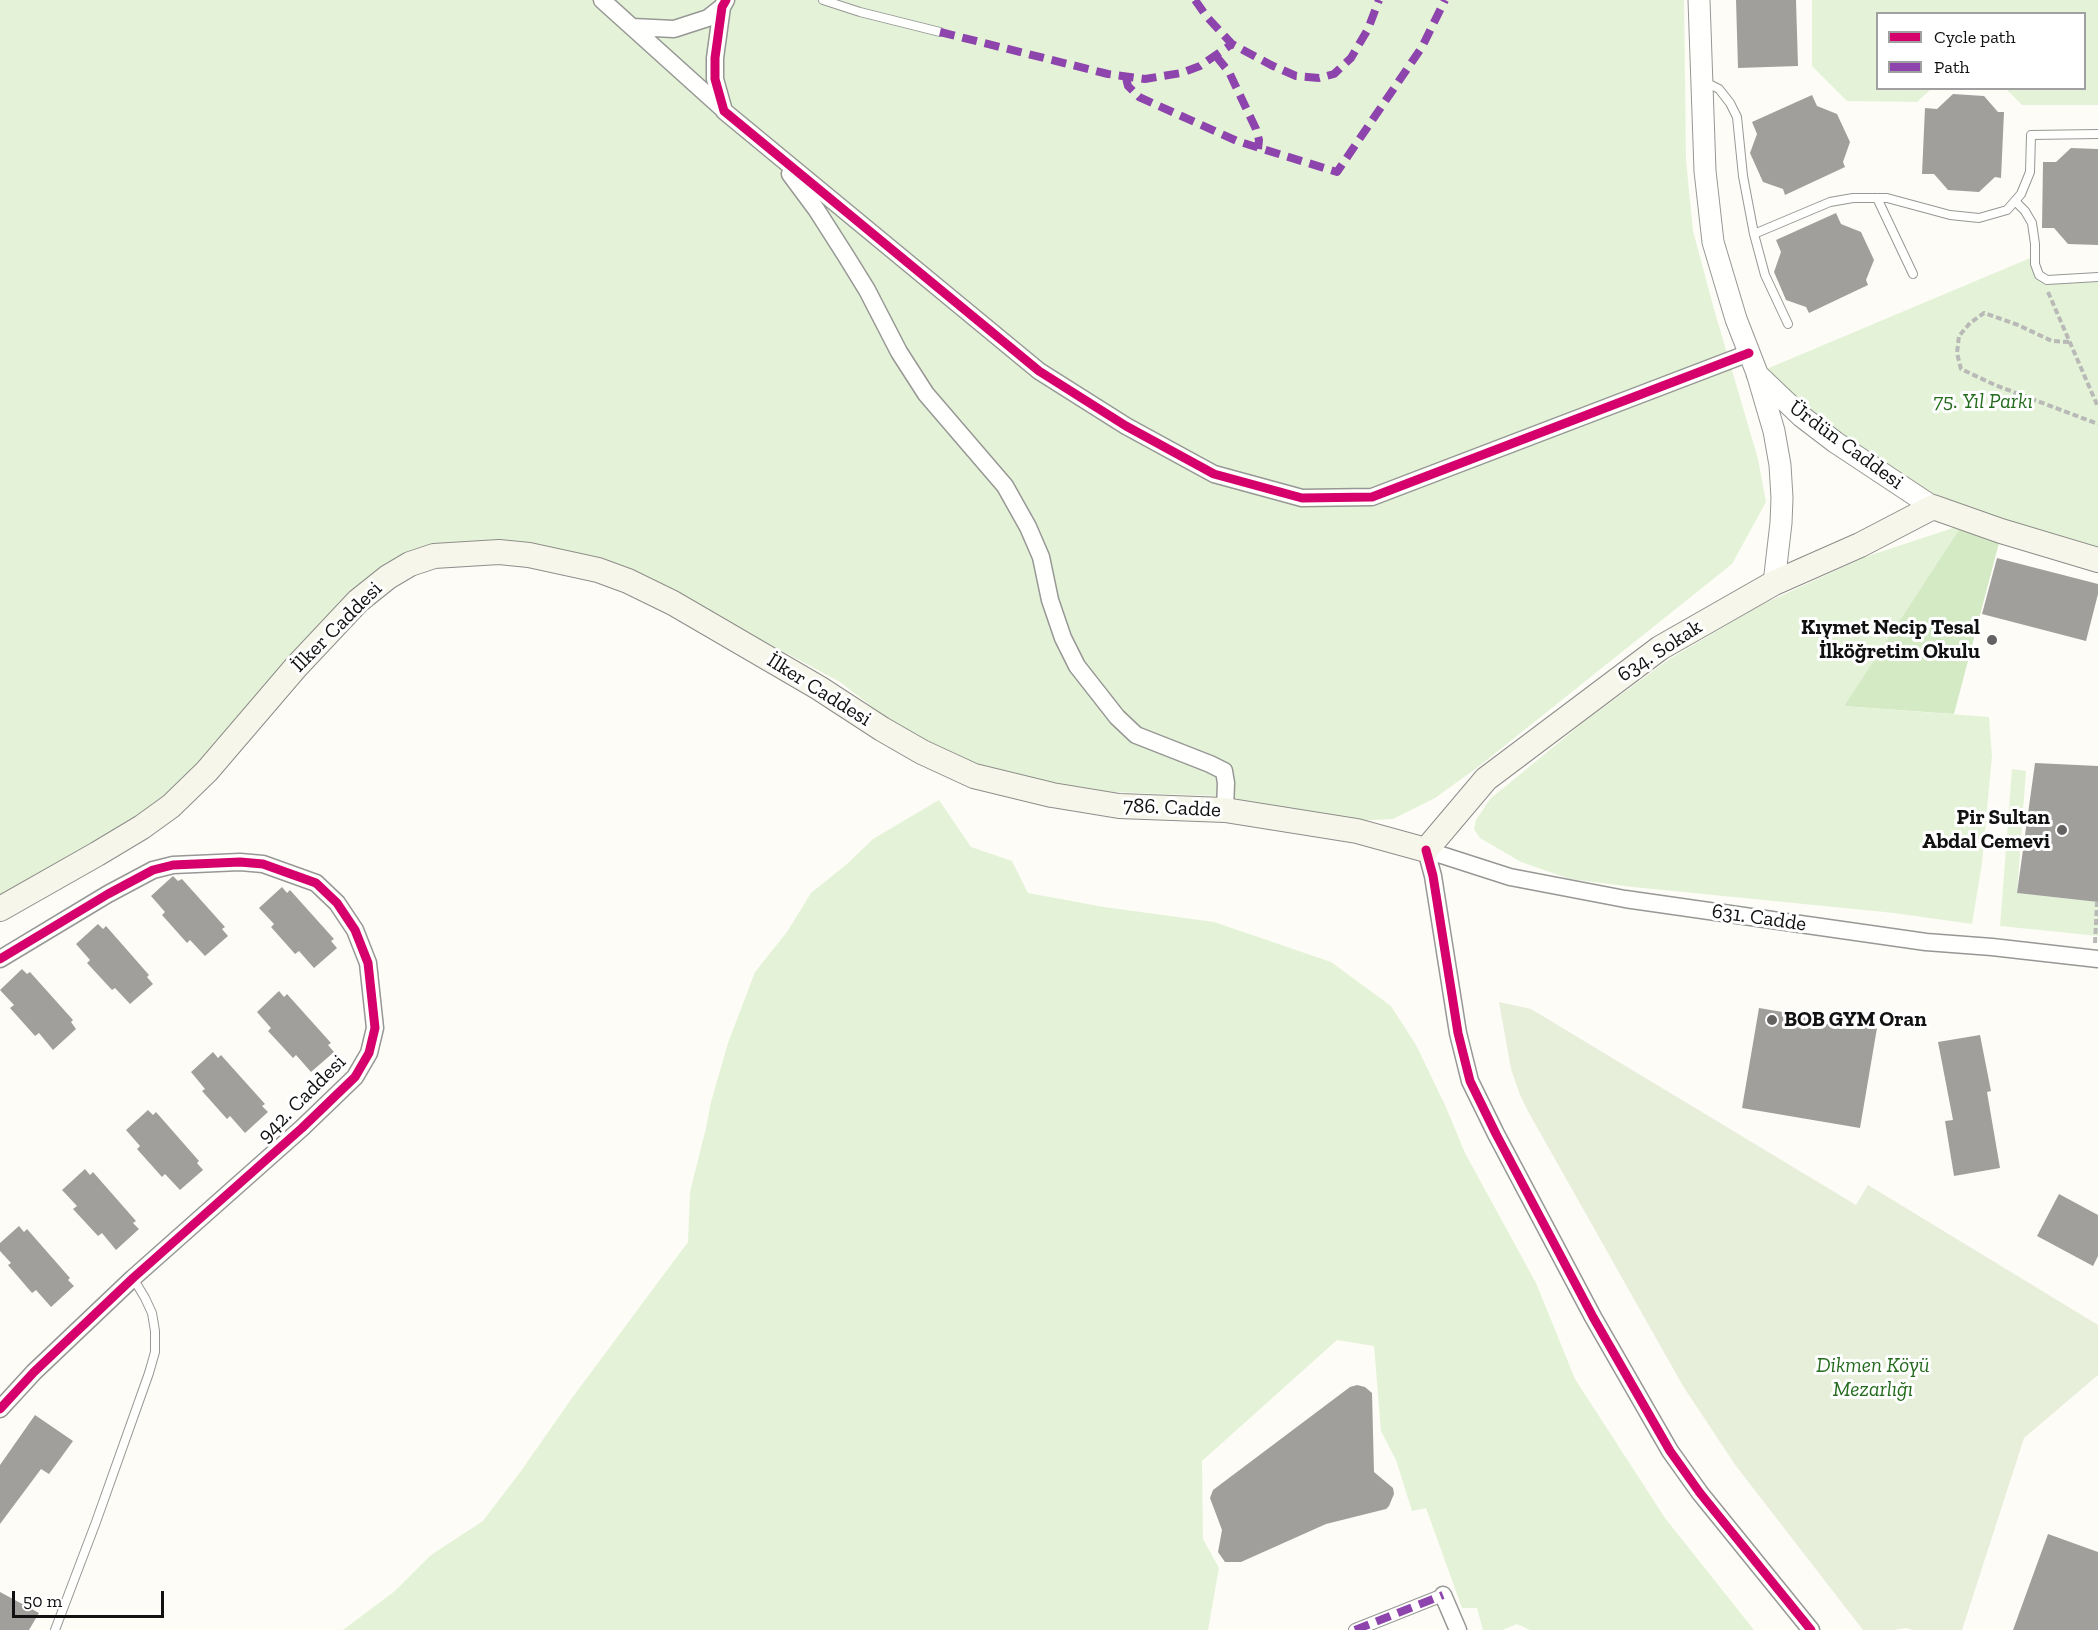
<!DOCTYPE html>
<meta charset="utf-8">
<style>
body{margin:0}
#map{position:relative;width:2098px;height:1630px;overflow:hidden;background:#fdfcf7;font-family:"Zilla Slab",serif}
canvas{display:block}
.legend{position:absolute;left:1876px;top:12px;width:210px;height:78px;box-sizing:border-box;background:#fff;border:2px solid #a0a0a0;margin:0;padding:8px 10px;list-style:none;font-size:18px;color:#111}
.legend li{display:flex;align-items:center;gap:12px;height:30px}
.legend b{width:30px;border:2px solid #a0a0a0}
.scale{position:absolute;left:12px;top:1591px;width:152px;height:27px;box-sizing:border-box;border:3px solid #111;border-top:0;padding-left:8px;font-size:18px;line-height:21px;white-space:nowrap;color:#111;-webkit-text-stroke:4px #fff;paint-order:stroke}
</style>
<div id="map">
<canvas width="2098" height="1630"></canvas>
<ul class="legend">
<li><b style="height:8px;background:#d6006c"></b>Cycle path</li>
<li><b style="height:8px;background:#8e44ad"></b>Path</li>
</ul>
<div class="scale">50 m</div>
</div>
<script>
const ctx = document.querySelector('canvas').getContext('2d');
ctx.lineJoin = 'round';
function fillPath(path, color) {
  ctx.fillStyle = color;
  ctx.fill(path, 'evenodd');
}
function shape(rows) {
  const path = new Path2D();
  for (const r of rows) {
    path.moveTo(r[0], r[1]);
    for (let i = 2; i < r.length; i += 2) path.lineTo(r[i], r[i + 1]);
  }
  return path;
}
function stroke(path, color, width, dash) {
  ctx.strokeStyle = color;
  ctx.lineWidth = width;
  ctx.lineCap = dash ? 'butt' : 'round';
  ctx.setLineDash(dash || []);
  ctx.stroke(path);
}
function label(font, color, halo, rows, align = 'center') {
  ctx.font = font + ' "Zilla Slab",serif';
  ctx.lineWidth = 6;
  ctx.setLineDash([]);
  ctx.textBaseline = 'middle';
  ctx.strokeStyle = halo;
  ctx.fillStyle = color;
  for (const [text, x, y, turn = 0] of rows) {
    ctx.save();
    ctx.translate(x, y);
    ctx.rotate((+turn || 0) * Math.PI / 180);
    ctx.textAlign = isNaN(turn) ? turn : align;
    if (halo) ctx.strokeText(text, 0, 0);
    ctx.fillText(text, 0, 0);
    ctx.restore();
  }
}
fillPath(shape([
 [0,0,1684,0,1686,160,1693,231,1714,309,1758,459,1766,502,1732,564,1478,767,1435,798,1393,819,1351,821,1302,810,1217,796,1112,792,1044,781,966,762,893,723,840,682,747,632,705,611,580,558,418,559,166,800,0,902],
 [1812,0,2098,0,2098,105,2022,105,2006,89,2084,88,2084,14,1878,14,1878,88,1931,89,1917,102,1847,101,1812,66],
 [2035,256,2035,264,2047,280,2098,277,2098,560,1933,507,1757,373],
 [1962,525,1844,706,1989,717,1992,756,1982,863,1972,924,1894,913,1633,887,1570,879,1521,862,1480,838,1474,829,1476,820,1490,799,1585,721,1668,660,1759,606,1865,557],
 [2012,769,2026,771,2017,893,2098,902,2098,936,2000,926],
 [939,800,971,847,1012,861,1028,893,1104,907,1214,922,1331,962,1391,1006,1416,1045,1445,1105,1465,1153,1536,1283,1575,1379,1665,1518,1754,1630,1530,1630,1517,1624,1502,1630,1483,1630,1477,1608,1462,1608,1426,1508,1412,1511,1396,1460,1381,1431,1374,1346,1337,1340,1202,1461,1203,1539,1219,1568,1208,1630,343,1630,395,1591,431,1555,483,1521,521,1471,572,1398,688,1242,690,1192,706,1128,711,1102,728,1043,755,972,787,932,811,893,847,864,873,839]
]), '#e4f3d7');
fillPath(shape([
 [1962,525,2000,539,1954,714,1844,706]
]), '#d3eac4');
fillPath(shape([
 [1499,1002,1531,1009,1856,1205,1868,1185,2098,1325,2098,1375,2024,1438,1962,1630,1913,1630,1906,1628,1893,1630,1863,1630,1736,1466,1683,1386,1529,1113,1520,1095,1511,1069]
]), '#e7eeda');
fillPath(shape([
 [1736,0,1796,0,1798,66,1738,68],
 [1953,94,1984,96,1998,112,2004,112,2001,178,1995,177,1979,192,1948,190,1934,174,1922,174,1925,108,1937,109],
 [1812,95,1817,106,1837,114,1850,142,1843,162,1845,167,1785,195,1783,189,1763,182,1750,153,1757,134,1752,122],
 [2071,148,2098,149,2098,245,2068,244,2054,228,2042,228,2043,162,2056,162],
 [1836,213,1841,224,1861,232,1874,260,1866,280,1868,285,1809,313,1806,307,1786,300,1774,272,1781,252,1776,240],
 [1997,558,2098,584,2098,594,2086,641,1982,614],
 [2035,763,2098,766,2098,902,2017,893],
 [173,876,178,881,182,879,225,927,222,929,228,936,205,956,190,940,187,943,162,915,165,912,151,896],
 [282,887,287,893,290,890,334,939,331,941,337,948,314,968,299,951,295,954,271,927,274,924,259,908],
 [98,924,103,929,106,926,149,975,147,977,153,984,130,1004,115,988,112,990,87,963,90,960,76,944],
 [22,969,27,974,30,972,73,1020,71,1022,76,1029,53,1050,39,1033,35,1036,10,1008,14,1005,0,990],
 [279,991,284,997,287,994,331,1043,328,1045,334,1052,311,1072,296,1055,293,1058,268,1031,271,1028,257,1012],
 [1759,1008,1877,1028,1860,1128,1742,1108],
 [1980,1035,1991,1091,1987,1092,2000,1168,1954,1176,1945,1121,1953,1120,1938,1042],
 [213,1052,218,1058,221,1055,265,1104,262,1106,268,1112,245,1133,230,1116,227,1119,202,1091,205,1089,191,1072],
 [148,1110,153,1115,156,1112,199,1161,197,1163,203,1170,180,1190,165,1174,162,1177,137,1149,140,1146,126,1130],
 [85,1169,90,1175,93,1172,136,1221,133,1223,139,1229,116,1250,102,1233,98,1236,73,1209,77,1206,62,1190],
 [2059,1194,2098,1215,2098,1256,2093,1266,2037,1236],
 [19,1226,24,1232,27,1229,70,1278,68,1280,74,1286,51,1307,36,1290,32,1293,8,1265,11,1263,0,1251,0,1243],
 [1357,1385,1365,1387,1372,1393,1374,1472,1393,1488,1394,1494,1389,1506,1386,1509,1326,1524,1241,1562,1225,1562,1218,1552,1222,1530,1210,1498,1213,1490,1350,1387],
 [35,1415,73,1441,49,1474,41,1469,0,1524,0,1465],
 [2048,1534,2098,1552,2098,1630,2013,1630],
 [0,1592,39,1613,29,1630,0,1630]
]), '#a19f9c');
const service = shape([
 [823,0,860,12,940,32],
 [1703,81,1719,89,1730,103,1737,117,1743,176,1754,234,1765,275,1788,324],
 [1877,198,1913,274],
 [2015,201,2025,211,2032,223,2035,244,2035,264,2039,275,2047,280,2098,277],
 [1754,234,1830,202,1853,198,1887,198,1950,215,1979,218,2007,210,2021,194,2030,172,2031,135,2098,134],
 [55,1630,96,1522,149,1373,155,1352,155,1331,152,1313,145,1298,133,1278]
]);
const pedestrian = shape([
 [1355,1630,1443,1595]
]);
const minor = shape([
 [602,0,724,110],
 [726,0,722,7,715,58,715,79,724,111,1039,371,1126,426,1214,474,1302,498,1372,497,1749,353],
 [633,27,674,29,708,18,722,7],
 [790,174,816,209,846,256,867,290,899,352,926,394,1005,486,1028,527,1041,557,1050,600,1063,638,1077,666,1117,717,1136,735,1210,764,1224,771,1226,783,1225,810],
 [1426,850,1433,876,1458,1033,1470,1081,1496,1134,1593,1317,1670,1451,1700,1493,1811,1630],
 [1426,850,1510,877,1625,899,1926,942,1992,947,2098,959],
 [0,959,108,894,153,870,173,865,240,862,263,864,316,883,337,903,355,930,368,963,375,1028,369,1053,355,1077,302,1128,133,1278,34,1372,0,1409],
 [1443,1595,1458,1630]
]);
const tertiary = shape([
 [1699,0,1705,171,1713,242,1736,319,1757,373,1774,431,1780,465,1782,498,1781,523,1774,583],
 [1757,374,1801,416,1835,442,1933,507]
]);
const secondary = shape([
 [0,909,97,854,142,827,171,806,207,771,296,667,358,601,388,577,410,564,434,556,499,552,529,555,598,570,628,581,673,603,716,628,819,688,882,729,922,752,974,776,1052,795,1119,806,1225,810,1357,831,1426,850,1486,779,1660,648,1774,583,1860,545,1933,507,2001,531,2098,560]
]);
stroke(service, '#979795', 10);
stroke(pedestrian, '#979795', 14);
stroke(minor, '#979795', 19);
stroke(tertiary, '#979795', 23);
stroke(secondary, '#8e8d8b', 26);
stroke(shape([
 [2048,292,2098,407],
 [2069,342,2052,341,2018,325,1984,313,1970,323,1959,336,1957,353,1961,369,1995,385,2098,424],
 [2095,943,2097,902]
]), '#b9b9b8', 4, [6, 3]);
stroke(service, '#fffffe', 8);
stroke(pedestrian, '#fffffe', 12);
stroke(minor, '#fffffe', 16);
stroke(tertiary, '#fffffe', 21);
stroke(secondary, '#f6f6eb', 24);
stroke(shape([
 [1195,0,1207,17,1232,44,1271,65,1296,76,1319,78,1334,74,1351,58,1368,29,1379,0],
 [940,32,1108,74,1145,79,1181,73,1200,66,1232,44],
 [1216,56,1229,72,1256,129,1259,140,1258,149],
 [1126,78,1128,86,1139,97,1237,141,1337,172,1422,47,1445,0],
 [1355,1630,1443,1595]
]), '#8e44ad', 8, [15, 8]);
stroke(shape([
 [726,0,722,7,715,58,715,79,724,111,1039,371,1126,426,1214,474,1302,498,1372,497,1749,353],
 [1426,850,1433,876,1458,1033,1470,1081,1496,1134,1593,1317,1670,1451,1700,1493,1811,1630],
 [0,959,108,894,153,870,173,865,240,862,263,864,316,883,337,903,355,930,368,963,375,1028,369,1053,355,1077,302,1128,133,1278,34,1372,0,1409]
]), '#d6006c', 9);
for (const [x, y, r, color] of [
 [1992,640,6,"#646362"],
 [2062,830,6,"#646362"],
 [1772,1020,6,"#646362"]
]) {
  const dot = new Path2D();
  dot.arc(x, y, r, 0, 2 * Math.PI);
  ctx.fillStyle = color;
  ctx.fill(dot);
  stroke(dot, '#fff', 2);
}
label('italic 21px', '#246b1e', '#fff', [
 ["75. Yıl Parkı",1983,402],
 ["Dikmen Köyü",1873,1366],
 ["Mezarlığı",1873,1390]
]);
label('21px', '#111', '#fff', [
 ["Ürdün Caddesi",1846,445,36],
 ["İlker Caddesi",337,627,-45],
 ["634. Sokak",1660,651,-33],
 ["İlker Caddesi",819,690,32],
 ["786. Cadde",1172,808,3],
 ["631. Cadde",1759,918,8],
 ["942. Caddesi",302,1099,-45]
]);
label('bold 21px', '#111', '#fff', [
 ["Kıymet Necip Tesal",1980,628],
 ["İlköğretim Okulu",1980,652],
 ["Pir Sultan",2050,818],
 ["Abdal Cemevi",2050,842],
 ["BOB GYM Oran",1784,1020,"left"]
], 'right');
</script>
